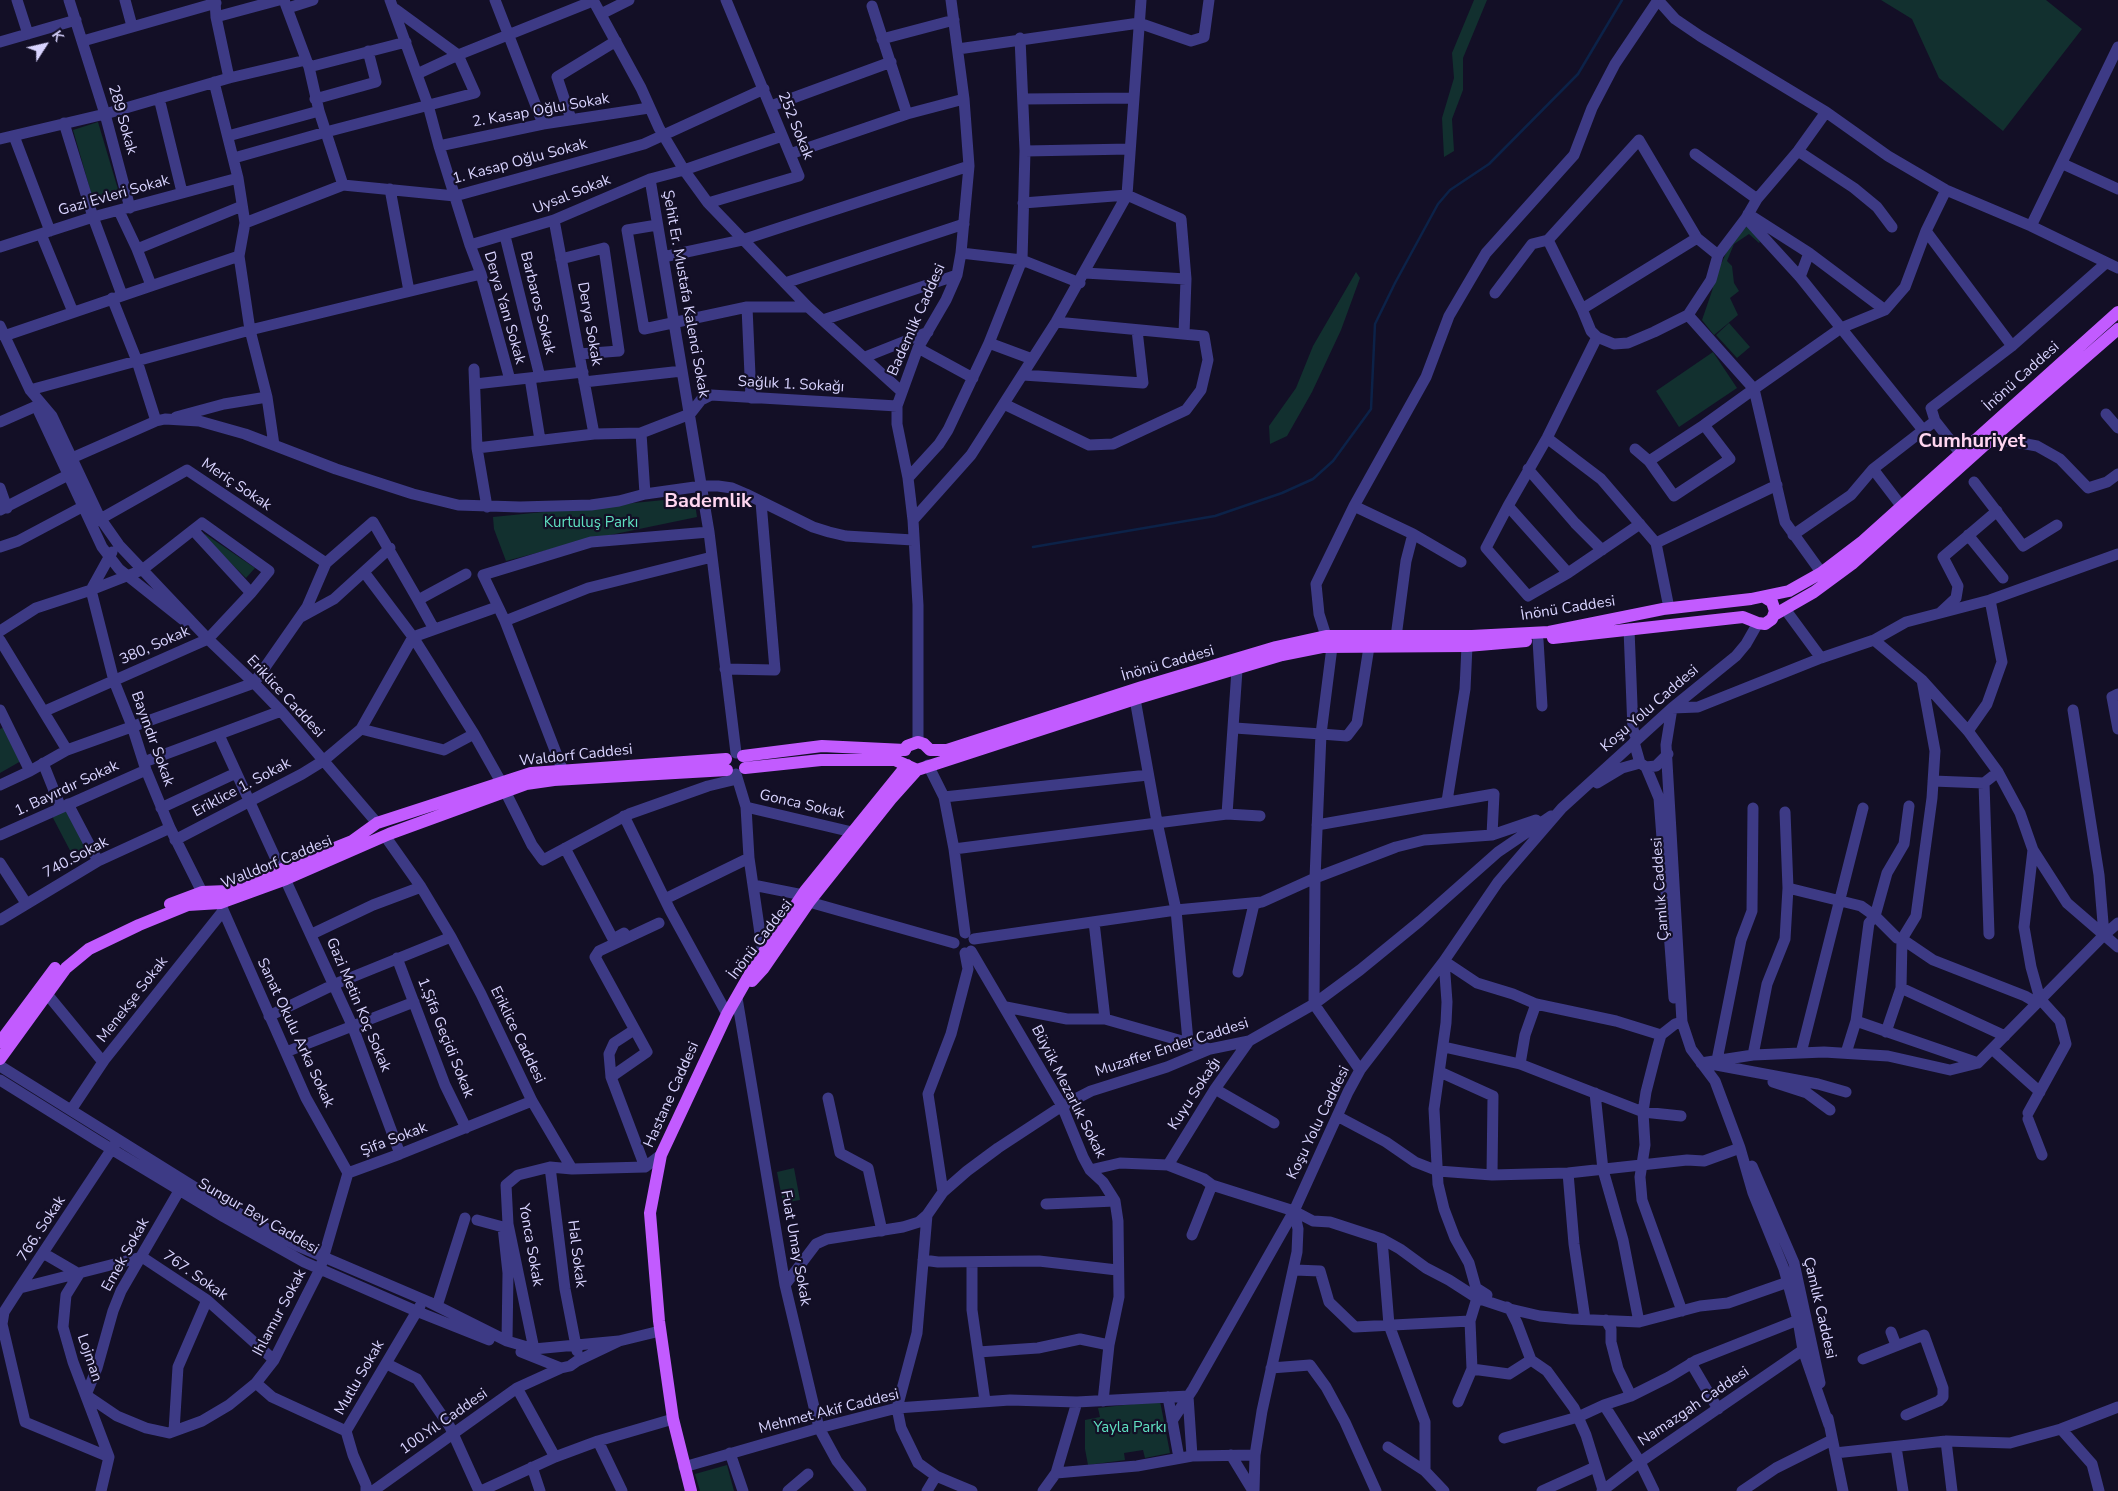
<!DOCTYPE html>
<meta charset="utf-8">
<style>
body{margin:0}
#map{position:relative;width:2118px;height:1491px;overflow:hidden;background:#130f26;font-family:"Nunito Sans",sans-serif}
canvas{display:block}
.north{position:absolute;left:20px;top:20px;width:50px;height:50px;-webkit-text-stroke:4px #130f26;paint-order:stroke;rotate:55deg;font-size:14px;font-weight:700;line-height:20px;text-align:center;color:#d9d4ff}
.north::after{content:'';display:block;margin:auto;width:18px;height:22px;background:#d9d4ff;clip-path:polygon(50% 0,100% 100%,50% 72%,0 100%)}
</style>
<div id="map">
<canvas width="2118" height="1491"></canvas>
<div class="north">K</div>
</div>
<script>
const ctx = document.querySelector('canvas').getContext('2d');
ctx.lineJoin = 'round';
function fillPath(path, color) {
  ctx.fillStyle = color;
  ctx.fill(path, 'evenodd');
}
function shape(rows) {
  const path = new Path2D();
  for (const r of rows) {
    path.moveTo(r[0], r[1]);
    for (let i = 2; i < r.length; i += 2) path.lineTo(r[i], r[i + 1]);
  }
  return path;
}
function stroke(path, color, width, dash) {
  ctx.strokeStyle = color;
  ctx.lineWidth = width;
  ctx.lineCap = dash ? 'butt' : 'round';
  ctx.setLineDash(dash || []);
  ctx.stroke(path);
}
function label(font, color, halo, rows, align = 'center') {
  ctx.font = font + ' "Nunito Sans",sans-serif';
  ctx.lineWidth = 4.5;
  ctx.setLineDash([]);
  ctx.textBaseline = 'middle';
  ctx.strokeStyle = halo;
  ctx.fillStyle = color;
  for (const [text, x, y, turn = 0] of rows) {
    ctx.save();
    ctx.translate(x, y);
    ctx.rotate((+turn || 0) * Math.PI / 180);
    ctx.textAlign = isNaN(turn) ? turn : align;
    if (halo) ctx.strokeText(text, 0, 0);
    ctx.fillText(text, 0, 0);
    ctx.restore();
  }
}
fillPath(shape([
 [1474,0,1487,0,1463,58,1463,90,1452,119,1454,151,1444,157,1442,118,1454,78,1452,53],
 [1881,0,2046,0,2082,29,2003,131,1939,78,1912,19],
 [98,122,120,196,94,203,73,130],
 [1749,224,1760,242,1759,243,1749,234,1734,244,1727,261,1732,266,1734,283,1739,291,1730,298,1738,315,1714,335,1702,320,1712,291,1718,266,1722,262,1731,242],
 [1356,272,1360,278,1341,330,1312,392,1287,436,1270,444,1269,426,1296,388,1313,346],
 [1729,323,1750,347,1737,358,1716,335],
 [1713,352,1737,388,1679,427,1656,391],
 [694,497,697,517,586,540,506,561,494,529,493,517],
 [205,534,255,568,246,578,203,536],
 [4,727,21,761,0,773,0,729],
 [68,808,91,851,75,860,52,816],
 [794,1168,800,1200,783,1203,777,1172],
 [1160,1401,1170,1453,1145,1458,1143,1450,1124,1453,1125,1460,1088,1465,1085,1449,1085,1420,1100,1417,1098,1408],
 [727,1465,734,1491,700,1491,695,1474]
]), '#12302f');
stroke(shape([
 [1033,547,1215,516,1282,493,1313,479,1333,461,1371,409,1375,324,1395,283,1438,204,1450,190,1489,164,1578,74,1622,0]
]), '#0c2248', 2.5);
stroke(shape([
 [17,0,28,34],
 [69,0,105,114,130,208],
 [125,0,132,26],
 [215,0,216,17,229,78],
 [284,0,309,67,319,111,343,185],
 [390,0,428,105,439,146,470,245,481,274,510,380],
 [495,0,543,124],
 [593,0,641,88,659,128,684,170,708,203,808,307,902,392],
 [1658,0,1675,19,1700,36,1826,112,1888,156,1946,190,2031,226,2118,268],
 [872,6,907,114],
 [288,8,313,0],
 [601,14,629,0],
 [216,17,279,0],
 [882,39,954,20],
 [83,41,216,3],
 [0,42,76,20],
 [958,49,1139,23,1191,41,1204,37,1209,0],
 [309,67,406,42],
 [417,74,458,55,593,1],
 [214,82,238,178,245,223,239,256,250,330,267,397,274,445],
 [159,98,182,192],
 [315,99,376,82,368,51],
 [1023,99,1134,98],
 [771,106,891,62],
 [571,119,557,77,616,41],
 [64,123,93,217,122,295],
 [14,136,50,231],
 [228,136,319,111],
 [0,139,105,114,229,78,306,60],
 [439,146,543,124,649,108],
 [1025,151,1130,149],
 [1798,151,1854,188,1877,207,1892,227],
 [790,154,907,114,964,99],
 [1695,154,1757,199],
 [234,158,326,132,475,93,458,55,395,9],
 [2063,164,2118,189],
 [650,179,709,532,736,753],
 [390,189,409,291],
 [708,203,799,176,726,0],
 [1023,203,1127,195,1181,219,1186,279,1184,334],
 [119,211,137,249,151,285],
 [1748,214,1809,253,1885,310],
 [1746,218,1800,277,1923,430],
 [554,220,594,434],
 [245,223,343,185,455,196,644,144,764,89],
 [657,225,627,230,644,329,747,307,808,307],
 [2031,226,2118,47],
 [1926,231,2012,346],
 [41,234,73,312],
 [505,236,540,377],
 [470,245,554,220,650,179,684,170,782,136],
 [0,247,93,217,238,178],
 [137,249,242,206],
 [961,253,1022,260,1080,283],
 [663,257,742,240,969,166],
 [561,259,604,248,619,351,579,354],
 [1085,273,1186,279],
 [1800,277,1809,253],
 [785,283,964,224],
 [1495,293,1532,244,1548,240],
 [112,298,137,361,156,421],
 [747,307,751,398],
 [1582,309,1548,240,1639,140,1697,238,1718,255],
 [1688,315,1654,332,1628,343,1614,344,1597,337,1591,331,1582,309,1697,238],
 [823,320,957,275],
 [0,326,30,390,52,416,100,518,119,545,208,639,254,683,281,711,377,823],
 [4,336,239,256],
 [989,343,1032,359],
 [918,348,973,378],
 [865,357,928,332],
 [474,369,477,448,487,507],
 [1023,375,1143,383,1137,330],
 [530,378,540,440],
 [584,382,682,371],
 [475,384,583,372],
 [30,390,250,330,481,274],
 [41,404,39,412,102,547,119,569,187,623],
 [1004,404,1089,445,1113,444,1186,410,1201,390,1208,360,1204,336,1056,322],
 [690,414,701,400,711,395,897,406],
 [2106,414,2118,428],
 [176,417,224,404,267,397],
 [1935,421,1961,454],
 [0,422,41,404],
 [641,433,645,494],
 [1547,438,1601,479,1656,543,1669,608],
 [1988,442,2010,441,2037,446,2060,459,2088,488,2107,482,2118,474],
 [477,448,594,434,641,433,690,414],
 [1635,449,1649,461,1674,496,1730,459,1704,425],
 [72,458,156,421,165,419,199,421,245,434,336,469,413,494,458,505,520,507,591,505,619,501,645,494,702,486,718,486,732,488,746,494,813,527,829,532,846,536,913,540],
 [1649,461,1704,425,1754,389,1688,315,1711,280,1718,255,1746,218,1757,199,1798,151,1826,112],
 [1528,469,1575,523,1602,550],
 [1873,469,1902,507],
 [908,478,939,444,948,430,989,343,1022,260,1025,151,1020,38],
 [1974,482,2023,546,2057,525],
 [0,488,7,508],
 [1354,506,1413,534,1461,562],
 [1508,506,1486,548,1528,596,1568,573,1640,524],
 [0,510,68,475],
 [913,520,971,455,1056,322,1127,195,1141,0],
 [95,522,187,470,326,563],
 [193,530,202,523,269,571,251,593],
 [1793,535,1851,495,1873,469,1935,421,1931,408,2012,346,2106,263],
 [1968,535,2003,578],
 [1656,543,1777,485],
 [0,547,18,541,82,507],
 [364,572,413,637,474,734,501,782],
 [1568,573,1508,506,1547,438,1597,337],
 [1826,579,1785,522,1754,389,1841,328,1885,310,1905,287,1926,231,1946,190],
 [91,590,114,681,132,726,146,770,170,828,202,892],
 [91,590,112,552],
 [418,600,434,629],
 [1785,609,1821,658],
 [1941,612,1956,598,1958,586,1943,557,1997,511],
 [301,617,334,599,390,548],
 [505,621,588,588,712,557],
 [1629,629,1633,730,1637,739],
 [0,631,36,608,91,590,142,570,193,530,251,593,208,639,45,711],
 [1326,636,1319,614,1316,584,1354,506,1426,377,1449,316,1486,253,1574,155,1592,108,1615,64,1658,0],
 [1396,637,1406,561,1413,534],
 [0,640,67,750],
 [1538,640,1542,706],
 [1874,640,1922,680,1968,731,1998,772,2020,813,2033,850,2067,903,2118,947],
 [1332,647,1321,734,1347,736,1357,723,1369,647],
 [725,669,775,670,761,502],
 [2118,694,2112,697,2118,729],
 [1135,699,1157,822,1176,910,1188,1041],
 [1672,708,1666,745,1682,1022,1691,1049,1715,1081,1740,1148,1753,1193,1784,1269,1798,1320,1803,1350,1829,1425],
 [1672,708,1698,707,1821,658,1874,640,1906,622,1990,600,2118,554],
 [0,710,30,771],
 [2073,710,2099,875,2104,935],
 [1235,728,1321,734,1315,878,1314,1004,1360,1070],
 [361,729,444,750,474,734],
 [1968,731,1987,704,2002,662,1990,600],
 [219,735,352,1025,400,1154],
 [918,742,918,605,913,520,908,478,897,424,897,406,918,348,946,300,957,275,961,253,969,166,964,99,951,0],
 [1634,742,1640,763,1646,767,1656,766,1668,754],
 [144,762,281,711],
 [43,763,61,808],
 [928,765,944,797,954,849,965,933],
 [1646,767,1659,798,1674,998],
 [563,771,505,621,483,575,591,542,709,532],
 [736,774,746,807,749,858,763,954],
 [1933,781,1984,783],
 [1597,783,1622,768,1640,763],
 [0,785,30,771,67,750,254,683,307,607,326,563,373,522,418,600,466,574],
 [505,791,532,845,543,860,629,814,708,786,737,779],
 [944,797,1148,775],
 [1447,801,1465,689,1467,646],
 [68,804,98,861],
 [746,807,852,832],
 [161,808,236,773],
 [1227,814,1237,670],
 [624,816,670,910,727,1014],
 [1317,825,1494,794,1492,835],
 [0,835,146,770],
 [385,836,421,887,451,937,481,994,532,1101,572,1169,645,1167,661,1155],
 [175,840,302,774,323,761,361,729,413,637,497,607],
 [565,848,613,939,624,933],
 [954,849,1227,814,1260,816],
 [0,863,26,903],
 [753,885,803,895],
 [1788,888,1861,906,1875,916,1897,938,1902,939,1933,960,2025,996,2037,1003],
 [665,899,749,858],
 [809,902,954,943],
 [220,903,306,1098,348,1173],
 [0,920,98,861,170,828],
 [1094,922,1105,1019],
 [312,934,373,905,421,887],
 [1989,934,1984,783,1998,772],
 [974,939,1176,910,1262,902,1315,878,1396,847,1424,840,1492,835,1536,820],
 [971,951,1062,1106,1083,1157,1090,1170,1103,1182,1115,1201,1118,1221,1119,1297,1109,1345,1103,1401],
 [397,958,445,1085,466,1128],
 [1444,961,1447,1002,1446,1023,1434,1109,1438,1184,1444,1209,1455,1238,1469,1263,1476,1288,1487,1295],
 [1444,961,1477,983,1513,994,1536,1004,1616,1021,1661,1035],
 [1238,972,1254,904,1262,902],
 [1901,988,2005,1036],
 [47,994,103,1062],
 [737,998,785,1285,819,1428,837,1461,861,1491],
 [1006,1007,1067,1019,1105,1019,1210,1049],
 [269,1016,335,984,451,937],
 [1856,1021,1978,1063],
 [1886,1032,1901,988,1902,939,1916,916,1932,798,1935,751,1922,680],
 [1444,1047,1520,1064,1643,1112,1681,1116],
 [1992,1049,2040,1092],
 [286,1052,414,1002],
 [1801,1053,1863,808],
 [1846,1053,1856,1021,1869,923,1875,916,1887,873,1904,844,1909,806],
 [1753,1055,1767,984,1785,939,1788,888,1785,812],
 [1717,1060,1741,940,1752,911,1753,808],
 [1701,1063,1753,1055,1824,1052,1888,1056,1950,1070,1978,1063,2104,935,2118,923],
 [1520,1064,1525,1035,1536,1004],
 [1711,1064,1818,1084,1846,1092],
 [0,1066,215,1200,298,1246,429,1302,507,1341,534,1349,619,1341],
 [1440,1072,1493,1096,1492,1175],
 [611,1077,609,1054,614,1043,634,1030],
 [0,1080,98,1141,224,1217,304,1262,416,1311,489,1340],
 [1773,1082,1807,1093,1830,1110],
 [1215,1089,1274,1123],
 [1595,1093,1603,1170,1623,1240,1639,1322],
 [828,1098,840,1153,868,1168,882,1231],
 [71,1110,105,1059,223,911],
 [2028,1113,2066,1044,2060,1021,2040,999,2031,967,2024,927,2033,850],
 [1337,1116,1386,1142,1415,1162,1438,1171,1492,1175,1568,1173,1687,1160,1704,1161,1740,1148],
 [2028,1119,2042,1155],
 [1168,1165,1215,1089,1249,1041],
 [1752,1166,1794,1263,1820,1383],
 [550,1167,565,1289,577,1351],
 [645,1167,611,1077,647,1052,595,957,599,951,659,923],
 [1090,1170,1120,1163,1168,1165,1204,1179,1212,1185,1294,1211,1313,1221,1330,1222,1382,1239,1400,1249,1426,1268,1449,1280,1477,1298,1510,1309,1540,1316,1571,1319,1639,1322,1700,1306,1728,1303,1788,1282],
 [1568,1173,1574,1244,1585,1319],
 [943,1192,928,1094,951,1034,968,969,965,953],
 [1046,1204,1115,1201],
 [927,1215,917,1333,897,1408,901,1428,918,1463,936,1476,972,1491],
 [477,1220,503,1227,508,1273,507,1341],
 [1192,1235,1212,1185],
 [1382,1239,1389,1325,1425,1422,1425,1471],
 [43,1253,79,1274,66,1295,63,1327,73,1362,109,1457,101,1491],
 [923,1260,938,1262,1039,1261,1117,1270],
 [972,1262,972,1310,985,1401],
 [1295,1270,1320,1271,1329,1302,1355,1327,1470,1321,1477,1298],
 [785,1285,816,1244,827,1239,903,1227,919,1222,927,1215,943,1192,967,1171,998,1148,1062,1106,1091,1091,1167,1067,1210,1049,1249,1041,1314,1004,1360,970,1420,921,1498,852,1551,816],
 [20,1288,142,1257,207,1300,274,1360],
 [437,1306,465,1218],
 [1507,1307,1510,1309,1517,1323,1531,1360,1547,1371,1574,1408,1586,1435,1603,1490],
 [1682,1311,1642,1200,1640,1177,1645,1145,1643,1112,1646,1092,1657,1049,1661,1035,1675,1024,1682,1022],
 [1606,1320,1611,1329,1611,1342,1618,1369,1631,1396],
 [2,1324,25,1422,109,1457],
 [0,1325,2,1324,4,1312,13,1298,115,1144],
 [1891,1332,1896,1345],
 [534,1349,508,1224,506,1185,518,1175,550,1167,572,1169],
 [521,1352,561,1368],
 [978,1352,1038,1348,1080,1339,1109,1345],
 [1863,1359,1924,1335,1943,1388,1943,1397,1939,1401,1906,1415],
 [1691,1363,1718,1409],
 [387,1364,417,1379,450,1427,479,1491],
 [1271,1368,1310,1365,1326,1387,1345,1422,1376,1491],
 [1472,1369,1509,1374,1531,1360],
 [256,1383,272,1397,346,1431],
 [517,1388,555,1457],
 [86,1395,117,1416,146,1428,169,1433,202,1421,229,1405,256,1383,274,1360,320,1269,348,1173,400,1154,532,1101],
 [86,1395,97,1368,113,1311,121,1291,183,1184],
 [1188,1396,1192,1456],
 [1168,1397,1179,1458],
 [1458,1402,1472,1369,1470,1321],
 [1604,1405,1640,1462,1654,1491],
 [1828,1418,1843,1491],
 [1172,1421,1193,1389,1294,1211,1348,1092,1360,1070,1444,961,1498,882,1562,808,1672,708,1736,656,1746,644,1758,623],
 [2061,1429,2092,1464,2099,1491],
 [174,1431,178,1367,207,1300],
 [1504,1438,1578,1417,1604,1405,1631,1396,1669,1377,1697,1360,1798,1320],
 [598,1441,622,1491],
 [1946,1441,1952,1491],
 [1388,1447,1425,1471,1444,1491],
 [1896,1447,1903,1491],
 [730,1453,743,1491],
 [1835,1453,1946,1441,2010,1443,2061,1429,2118,1407],
 [1231,1455,1253,1491],
 [532,1467,540,1491],
 [684,1467,819,1428,897,1408,1010,1400,1077,1402,1188,1396],
 [1056,1473,1137,1466,1192,1456,1255,1455],
 [366,1491,366,1485,353,1455,346,1431,420,1306],
 [373,1491,517,1388,561,1368,570,1366,577,1361,619,1341,660,1331],
 [481,1491,555,1457,598,1441,673,1419],
 [788,1491,808,1474],
 [927,1491,936,1476],
 [1043,1491,1056,1473,1077,1402],
 [1254,1491,1255,1455,1262,1411,1297,1252,1298,1229,1294,1211],
 [1542,1491,1595,1467],
 [1602,1491,1640,1462,1803,1350],
 [1742,1491,1776,1468,1832,1440]
]), '#3d3a85', 11);
stroke(shape([
 [1774,615,1814,592,1852,564,1988,442,2118,329],
 [1553,638,1743,617,1758,623,1765,624,1772,619,1775,611,1772,602,1764,597],
 [743,756,822,746,905,750,907,746,918,742,924,744,930,750,947,750,1142,687,1276,647,1326,636,1472,636,1549,632,1663,609,1751,599,1789,591,1821,573,1863,541,2118,312],
 [745,768,821,760,895,760,917,770,1135,699,1282,655,1322,647,1467,646,1526,641],
 [170,904,202,892,227,891,352,841,377,823,531,773,726,759],
 [752,981,763,969,809,902,891,799,917,770],
 [0,1042,55,968],
 [0,1059,66,968,89,949,139,925,188,905,220,903,286,879,389,834,526,784,554,780,727,770],
 [691,1491,673,1419,659,1321,650,1213,661,1155,727,1014,755,965,805,891,907,765]
]), '#c25bff', 12);
label('15px', '#d9d4ff', '#130f26', [
 ["2. Kasap Oğlu Sokak",541,111,-10],
 ["289 Sokak",122,120,74],
 ["252 Sokak",795,126,68],
 ["1. Kasap Oğlu Sokak",520,162,-15],
 ["Uysal Sokak",572,195,-22],
 ["Gazi Evleri Sokak",114,196,-16],
 ["Şehit Er. Mustafa Kalenci Sokak",685,294,80],
 ["Barbaros Sokak",537,303,76],
 ["Derya Yanı Sokak",504,308,74],
 ["Bademlik Caddesi",917,320,-66],
 ["Derya Sokak",589,324,80],
 ["İnönü Caddesi",2022,377,-42],
 ["Sağlık 1. Sokağı",791,385,3],
 ["Meriç Sokak",236,485,34],
 ["İnönü Caddesi",1568,609,-9],
 ["380, Sokak",155,646,-24],
 ["İnönü Caddesi",1168,664,-16],
 ["Eriklice Caddesi",285,697,47],
 ["Koşu Yolu Caddesi",1650,709,-41],
 ["Bayındır Sokak",152,739,70],
 ["Waldorf Caddesi",576,756,-6],
 ["Eriklice 1. Sokak",242,788,-28],
 ["1. Bayırdır Sokak",67,789,-25],
 ["Gonca Sokak",802,805,13],
 ["740.Sokak",76,858,-28],
 ["Walldorf Caddesi",277,863,-22],
 ["Çamlık Caddesi",1661,889,-94],
 ["İnönü Caddesi",761,940,-53],
 ["Menekşe Sokak",133,1000,-52],
 ["Gazi Metin Koç Sokak",358,1005,67],
 ["Sanat Okulu Arka Sokak",295,1033,65],
 ["Eriklice Caddesi",517,1035,64],
 ["1.Şifa Geçidi Sokak",445,1038,68],
 ["Muzaffer Ender Caddesi",1172,1048,-18],
 ["Büyük Mezarlık Sokak",1068,1092,63],
 ["Kuyu Sokağı",1195,1094,-57],
 ["Hastane Caddesi",672,1095,-66],
 ["Koşu Yolu Caddesi",1319,1123,-64],
 ["Şifa Sokak",394,1140,-21],
 ["Sungur Bey Caddesi",258,1217,30],
 ["766. Sokak",42,1229,-57],
 ["Yonca Sokak",530,1245,80],
 ["Fuat Umay Sokak",795,1248,80],
 ["Hal Sokak",576,1254,83],
 ["Emek Sokak",126,1255,-61],
 ["767. Sokak",195,1276,35],
 ["Çamlık Caddesi",1819,1308,77],
 ["Ihlamur Sokak",280,1313,-62],
 ["Lojman",89,1358,71],
 ["Mutlu Sokak",360,1378,-60],
 ["Namazgah Caddesi",1694,1407,-34],
 ["Mehmet Akif Caddesi",829,1412,-14],
 ["100.Yıl Caddesi",444,1422,-35]
]);
label('15px', '#5fe0c0', '#130f26', [
 ["Kurtuluş Parkı",591,523],
 ["Yayla Parkı",1130,1428]
]);
label('bold 20px', '#ffd6f0', '#130f26', [
 ["Cumhuriyet",1972,442],
 ["Bademlik",708,502]
]);
</script>
